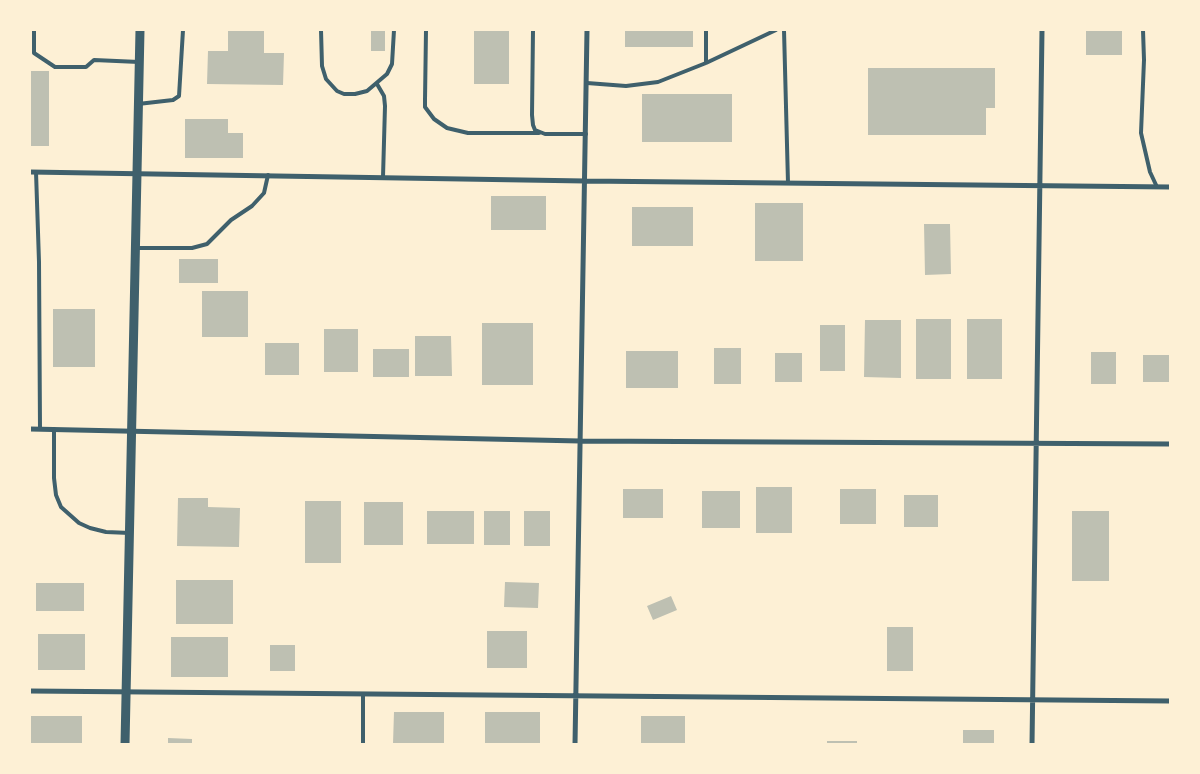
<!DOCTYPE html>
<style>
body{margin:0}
#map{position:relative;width:1200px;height:774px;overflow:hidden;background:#fdf0d5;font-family:"Space Grotesk",sans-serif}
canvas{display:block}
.frame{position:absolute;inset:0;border:31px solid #fdf0d5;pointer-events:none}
</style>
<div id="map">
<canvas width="1200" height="774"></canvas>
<div class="frame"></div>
</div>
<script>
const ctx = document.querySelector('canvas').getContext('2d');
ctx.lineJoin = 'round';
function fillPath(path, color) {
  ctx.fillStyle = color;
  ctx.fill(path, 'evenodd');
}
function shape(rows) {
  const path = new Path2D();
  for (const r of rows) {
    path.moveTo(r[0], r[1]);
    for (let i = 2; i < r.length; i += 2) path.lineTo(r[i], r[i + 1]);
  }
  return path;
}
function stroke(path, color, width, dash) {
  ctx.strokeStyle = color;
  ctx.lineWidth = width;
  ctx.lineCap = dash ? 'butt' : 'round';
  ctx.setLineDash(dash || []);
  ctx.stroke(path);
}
fillPath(shape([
 [228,30,264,30,264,53,284,53,283,85,207,84,208,51,228,51],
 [371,30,385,30,385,51,371,51],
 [474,30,509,30,509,84,474,84],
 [625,30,693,30,693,47,625,47],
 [1086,30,1122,30,1122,55,1086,55],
 [868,68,995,68,995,108,986,108,986,135,868,135],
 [30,71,49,71,49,146,30,146],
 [642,94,732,94,732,142,642,142],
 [185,119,228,119,228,133,243,133,243,158,185,158],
 [491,196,546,196,546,230,491,230],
 [755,203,803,203,803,261,755,261],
 [632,207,693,207,693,246,632,246],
 [924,224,950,224,951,274,925,275],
 [179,259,218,259,218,283,179,283],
 [202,291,248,291,248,337,202,337],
 [53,309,95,309,95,367,53,367],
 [916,319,951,319,951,379,916,379],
 [967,319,1002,319,1002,379,967,379],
 [865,320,901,320,901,378,864,377],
 [482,323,533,323,533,385,482,385],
 [820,325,845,325,845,371,820,371],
 [324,329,358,329,358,372,324,372],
 [415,336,451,336,452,376,415,376],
 [265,343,299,343,299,375,265,375],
 [714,348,741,348,741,384,714,384],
 [373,349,409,349,409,377,373,377],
 [626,351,678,351,678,388,626,388],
 [1091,352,1116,352,1116,384,1091,384],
 [775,353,802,353,802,382,775,382],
 [1143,355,1170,355,1170,382,1143,382],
 [756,487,792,487,792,533,756,533],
 [623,489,663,489,663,518,623,518],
 [840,489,876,489,876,524,840,524],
 [702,491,740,491,740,528,702,528],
 [904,495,938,495,938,527,904,527],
 [178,498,208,498,208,507,240,508,239,547,177,546],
 [305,501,341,501,341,563,305,563],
 [364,502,403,502,403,545,364,545],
 [427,511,474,511,474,544,427,544],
 [484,511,510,511,510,545,484,545],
 [524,511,550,511,550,546,524,546],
 [1072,511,1109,511,1109,581,1072,581],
 [176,580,233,580,233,624,176,624],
 [505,582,539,583,538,608,504,607],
 [36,583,84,583,84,611,36,611],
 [671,596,677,610,653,620,647,606],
 [887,627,913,627,913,671,887,671],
 [487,631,527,631,527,668,487,668],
 [38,634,85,634,85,670,38,670],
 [171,637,228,637,228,677,171,677],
 [270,645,295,645,295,671,270,671],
 [394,712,444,712,444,744,393,744],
 [485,712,540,712,540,744,485,744],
 [30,716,82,716,82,744,30,744],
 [641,716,685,716,685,743,641,743],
 [963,730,994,730,994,744,963,744],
 [168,738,192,739,192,744,168,744],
 [827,741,857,741,857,744,827,744]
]), '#bec0b2');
stroke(shape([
 [34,30,34,53,55,67,86,67,94,60,139,62],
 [321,30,322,66,326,79,337,91,344,94,355,94,367,91,387,74,392,64,394,30],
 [426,30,425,100,425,107,434,119,447,128,468,133,539,133],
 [533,30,532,115,533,125,535,130,545,134,586,134],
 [784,30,788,183],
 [1143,30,1144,60,1141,133,1150,172,1157,187],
 [706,63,706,30],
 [587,83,626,86,658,82,706,63,776,30],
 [377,84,384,96,385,106,383,177],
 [138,104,173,100,179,96,183,30],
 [36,172,39,262,40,429],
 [135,248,192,248,207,244,231,220,252,206,264,193,268,175],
 [54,429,54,478,56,495,61,507,79,523,90,528,106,532,130,533],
 [363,695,363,744]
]), '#3f606c', 4);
stroke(shape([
 [30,172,585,181,1170,187],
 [30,429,580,441,1170,444],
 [30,691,1170,701],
 [575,744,587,30],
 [1032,744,1042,30]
]), '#3f606c', 5);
stroke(shape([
 [125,744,140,30]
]), '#3f606c', 9);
</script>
